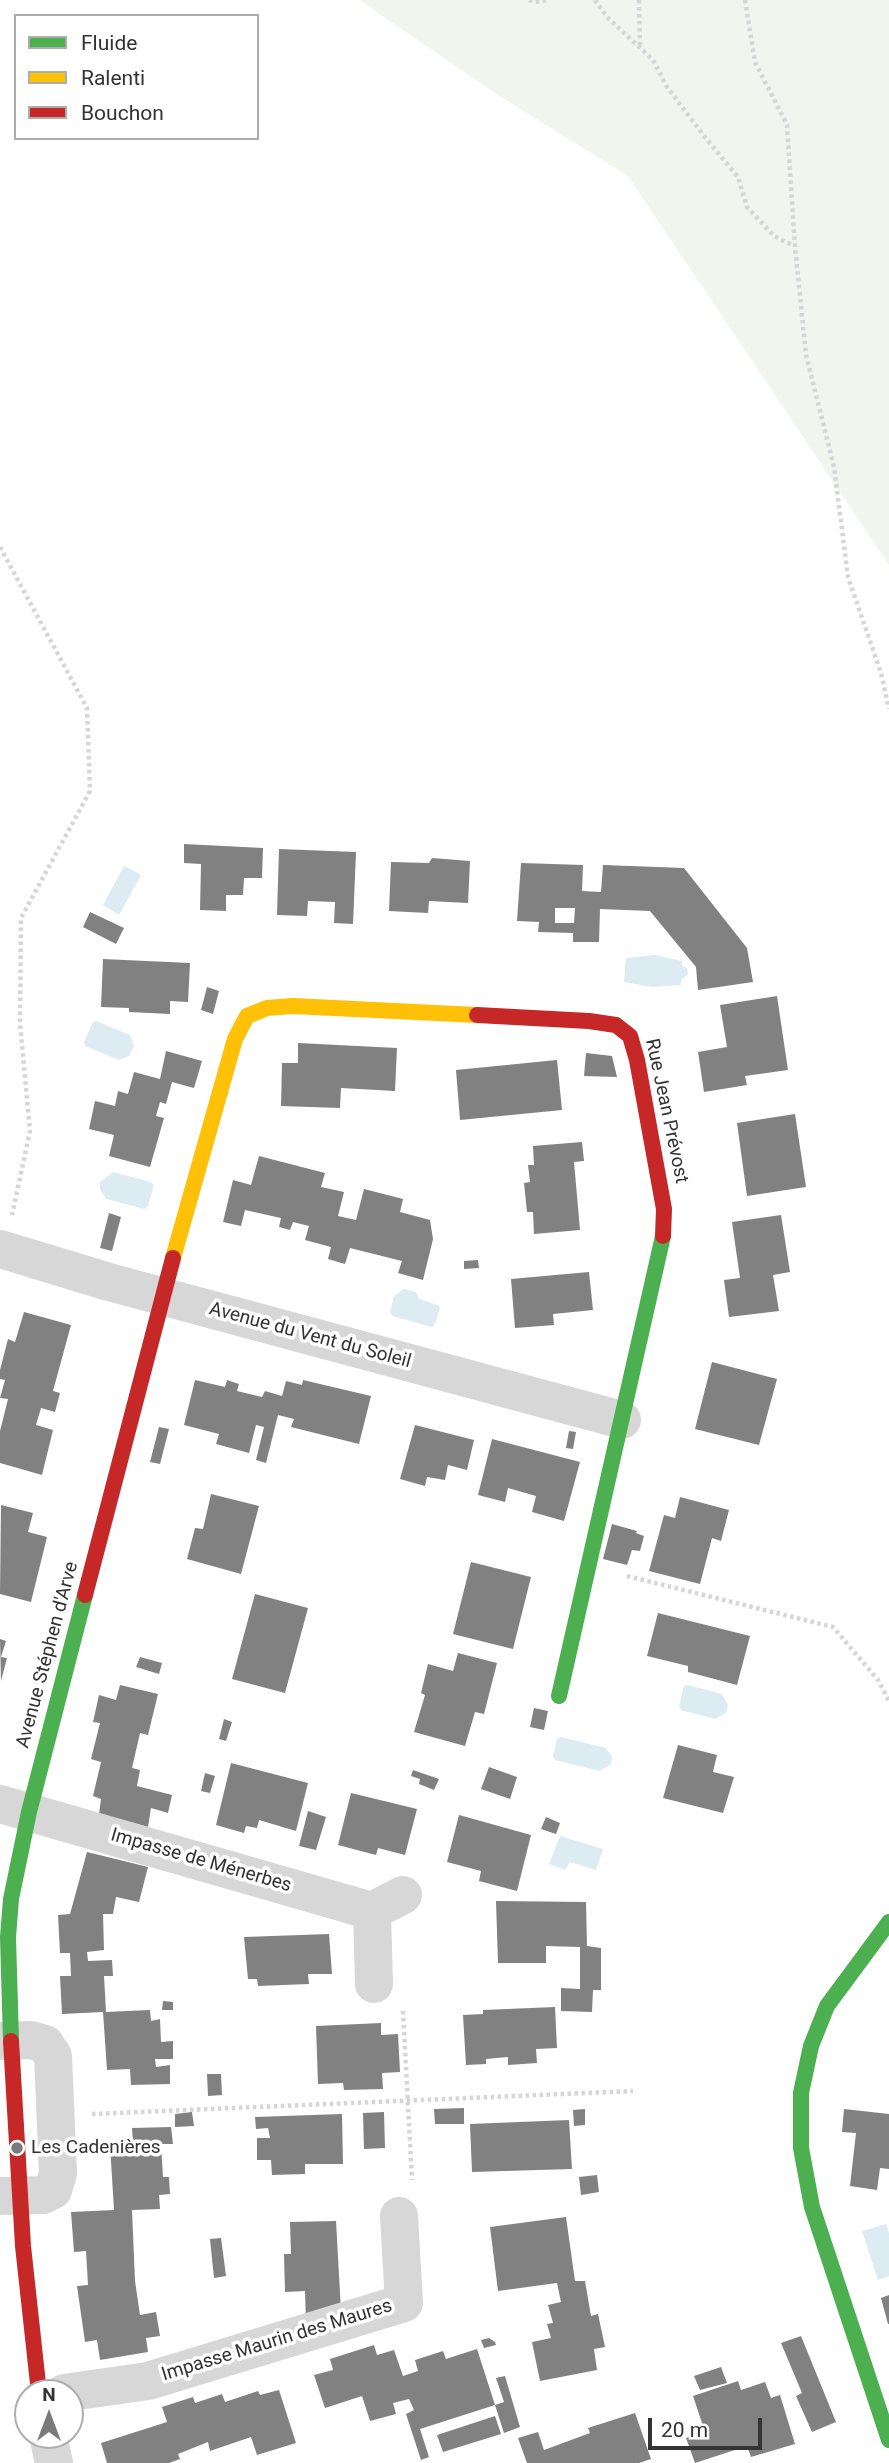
<!DOCTYPE html>
<meta charset="utf-8">
<style>
body{margin:0}
#map{position:relative;width:889px;height:2463px;overflow:hidden;background:#fff;font-family:Roboto,sans-serif}
canvas{display:block}
.legend{position:absolute;left:14px;top:14px;width:245px;height:126px;box-sizing:border-box;background:#fff;border:2px solid #adadad;margin:0;padding:9px 12px;list-style:none;font-size:21px;color:#333}
.legend li{display:flex;align-items:center;gap:14px;height:35px}
.legend b{width:35px;border:2px solid #adadad}
.north{position:absolute;left:14px;top:2379px;width:70px;height:70px;box-sizing:border-box;background:#fff;border:2px solid #adadad;border-radius:50%;rotate:0deg;font-size:19px;font-weight:700;line-height:28px;text-align:center;color:#333}
.north::after{content:'';display:block;margin:auto;width:24px;height:32px;background:#7a7a7a;clip-path:polygon(50% 0,100% 100%,50% 72%,0 100%)}
.scale{position:absolute;left:648px;top:2418px;width:114px;height:32px;box-sizing:border-box;border:4px solid #333;border-top:0;padding-left:9px;font-size:21px;line-height:24px;white-space:nowrap;color:#333;-webkit-text-stroke:5px #fff;paint-order:stroke}
</style>
<div id="map">
<canvas width="889" height="2463"></canvas>
<ul class="legend">
<li><b style="height:9px;background:#4caf50"></b>Fluide</li>
<li><b style="height:9px;background:#ffc107"></b>Ralenti</li>
<li><b style="height:9px;background:#c62828"></b>Bouchon</li>
</ul>
<div class="north">N</div>
<div class="scale">20 m</div>
</div>
<script>
const ctx = document.querySelector('canvas').getContext('2d');
ctx.lineJoin = 'round';
function fillPath(path, color) {
  ctx.fillStyle = color;
  ctx.fill(path, 'evenodd');
}
function shape(rows) {
  const path = new Path2D();
  for (const r of rows) {
    path.moveTo(r[0], r[1]);
    for (let i = 2; i < r.length; i += 2) path.lineTo(r[i], r[i + 1]);
  }
  return path;
}
function stroke(path, color, width, dash) {
  ctx.strokeStyle = color;
  ctx.lineWidth = width;
  ctx.lineCap = dash ? 'butt' : 'round';
  ctx.setLineDash(dash || []);
  ctx.stroke(path);
}
function label(font, color, halo, rows, align = 'center') {
  ctx.font = font + ' Roboto,sans-serif';
  ctx.lineWidth = 7;
  ctx.setLineDash([]);
  ctx.textBaseline = 'middle';
  ctx.strokeStyle = halo;
  ctx.fillStyle = color;
  for (const [text, x, y, turn = 0] of rows) {
    ctx.save();
    ctx.translate(x, y);
    ctx.rotate((+turn || 0) * Math.PI / 180);
    ctx.textAlign = isNaN(turn) ? turn : align;
    if (halo) ctx.strokeText(text, 0, 0);
    ctx.fillText(text, 0, 0);
    ctx.restore();
  }
}
fillPath(shape([
 [359,0,889,0,889,565,628,176,501,97]
]), '#f1f5ed');
fillPath(shape([
 [124,866,140,874,140,877,119,915,103,905],
 [655,955,682,961,682,966,687,968,688,974,681,980,681,985,652,987,624,982,626,958],
 [96,1021,130,1035,134,1046,129,1056,119,1060,85,1046,84,1042,93,1022],
 [113,1172,151,1182,154,1185,148,1206,144,1209,106,1199,100,1189,100,1182],
 [404,1289,416,1292,419,1299,438,1305,440,1308,435,1324,432,1327,392,1316,390,1312,394,1296],
 [687,1685,722,1694,728,1705,726,1713,715,1719,681,1710,679,1707,684,1686],
 [561,1737,606,1748,612,1757,611,1764,600,1771,555,1760,553,1756,557,1739],
 [560,1836,603,1849,596,1870,570,1862,565,1870,549,1864],
 [886,2224,889,2233,889,2276,878,2280,862,2231]
]), '#ddebf3');
fillPath(shape([
 [184,844,263,848,262,878,244,878,243,895,226,895,226,911,200,910,201,864,184,863],
 [279,849,356,852,353,924,334,923,335,902,308,901,307,916,277,915],
 [432,858,470,861,468,903,429,901,428,913,389,911,391,862,429,863],
 [521,863,583,865,582,891,601,892,603,865,684,868,747,948,753,982,698,990,696,967,650,911,600,909,599,942,573,942,573,933,538,932,539,922,517,921],
 [555,908,575,908,574,923,555,923],
 [90,912,124,928,116,944,83,927],
 [103,959,190,963,188,1002,170,1001,170,1014,129,1012,129,1008,101,1007],
 [207,987,219,991,213,1014,201,1010],
 [777,996,788,1070,745,1076,747,1085,704,1092,698,1052,727,1047,720,1005],
 [298,1043,397,1048,395,1091,341,1088,340,1108,281,1106,282,1063,298,1063],
 [166,1051,202,1061,194,1088,172,1082,166,1104,160,1102,156,1116,164,1118,150,1167,109,1156,114,1135,89,1129,95,1101,115,1106,118,1091,128,1094,134,1072,160,1079],
 [586,1053,612,1056,617,1077,584,1076],
 [557,1060,562,1110,460,1120,456,1070],
 [795,1114,806,1187,747,1196,737,1123],
 [582,1142,584,1161,574,1162,580,1230,534,1234,533,1212,527,1212,524,1183,530,1182,528,1165,534,1165,533,1146],
 [259,1156,325,1173,321,1187,344,1192,338,1216,356,1220,364,1189,403,1199,400,1212,430,1220,433,1239,423,1280,398,1273,402,1261,350,1248,345,1264,328,1259,331,1247,305,1240,309,1226,293,1222,290,1230,279,1227,281,1218,245,1210,241,1226,223,1222,233,1180,251,1185],
 [109,1213,121,1217,112,1251,100,1248],
 [781,1215,790,1272,773,1275,779,1311,729,1317,724,1280,740,1278,732,1222],
 [478,1260,479,1268,464,1269,464,1261],
 [589,1272,593,1310,553,1314,554,1325,515,1328,511,1279],
 [24,1312,71,1325,53,1391,60,1393,55,1412,41,1408,36,1425,53,1430,42,1475,0,1463,0,1431,8,1399,0,1398,5,1380,0,1379,0,1370,8,1339,15,1342],
 [712,1362,777,1379,759,1445,695,1429],
 [195,1380,225,1387,227,1380,239,1384,237,1391,262,1397,265,1391,282,1396,286,1381,302,1385,303,1380,371,1396,359,1444,291,1427,294,1419,278,1415,266,1463,256,1460,264,1427,256,1425,249,1453,216,1444,219,1434,184,1425],
 [415,1425,474,1440,467,1470,448,1465,445,1480,427,1477,425,1486,400,1479],
 [159,1427,169,1429,160,1464,150,1462],
 [569,1431,576,1432,573,1449,566,1448],
 [492,1439,580,1462,564,1521,532,1512,536,1496,508,1488,505,1502,478,1495],
 [211,1494,259,1506,241,1574,187,1559,195,1528,203,1529],
 [680,1497,729,1510,721,1541,712,1538,700,1584,649,1571,664,1515,675,1518],
 [1,1505,33,1513,28,1532,47,1537,31,1602,0,1594],
 [612,1524,637,1531,636,1533,644,1536,640,1551,632,1550,627,1565,603,1559],
 [471,1562,531,1577,513,1649,453,1634],
 [255,1594,308,1608,285,1693,232,1679],
 [658,1613,750,1636,737,1685,688,1672,688,1666,647,1656],
 [0,1639,6,1641,1,1657,7,1658,1,1681],
 [458,1653,497,1663,484,1714,475,1712,465,1746,414,1732,425,1695,421,1693,428,1664,453,1671],
 [140,1657,162,1663,159,1674,136,1667],
 [120,1685,158,1694,148,1735,140,1733,132,1768,140,1770,137,1786,172,1795,168,1813,151,1808,148,1827,99,1814,101,1799,93,1796,101,1762,91,1759,100,1723,93,1722,99,1695,116,1700],
 [534,1708,548,1711,544,1730,530,1727],
 [224,1719,232,1722,226,1741,219,1739],
 [678,1745,717,1755,713,1772,734,1777,723,1813,663,1798],
 [231,1763,308,1783,296,1831,259,1820,257,1828,246,1826,244,1833,216,1825],
 [489,1767,517,1777,510,1799,481,1789],
 [413,1770,439,1779,434,1790,419,1784,420,1779,411,1776],
 [205,1773,215,1776,210,1793,201,1791],
 [351,1793,417,1809,405,1855,378,1848,376,1855,338,1845],
 [308,1811,326,1817,316,1850,299,1846],
 [459,1815,531,1835,517,1891,479,1881,481,1871,447,1862],
 [546,1817,560,1823,556,1834,541,1829],
 [87,1852,148,1867,139,1902,116,1897,113,1914,103,1914,104,1950,87,1952,88,1961,112,1960,113,1976,104,1976,106,2012,150,2010,151,2021,160,2019,161,2042,173,2041,173,2059,155,2059,156,2067,170,2065,170,2084,131,2085,130,2069,107,2070,103,2012,62,2014,60,1976,71,1976,70,1953,60,1953,58,1915,70,1914],
 [496,1901,586,1902,587,1946,601,1948,601,1990,593,1990,592,2012,561,2011,561,1988,580,1989,580,1947,546,1946,546,1963,498,1963],
 [329,1934,332,1974,308,1974,309,1984,258,1986,257,1979,248,1979,244,1937],
 [163,2001,173,2002,173,2010,162,2010],
 [555,2007,557,2048,536,2049,537,2063,508,2065,508,2057,486,2059,486,2064,466,2065,463,2015,483,2014,483,2010],
 [381,2023,381,2035,398,2034,400,2072,382,2073,383,2089,344,2090,343,2083,318,2084,316,2026],
 [207,2074,221,2074,222,2095,208,2096],
 [464,2108,464,2124,435,2124,434,2109],
 [585,2109,585,2125,574,2126,573,2110],
 [844,2109,889,2114,889,2169,880,2168,877,2190,850,2186,856,2133,842,2132],
 [192,2112,194,2126,175,2127,175,2114],
 [384,2112,385,2148,364,2149,363,2113],
 [342,2114,343,2164,305,2164,305,2174,272,2175,271,2160,257,2160,257,2138,270,2138,268,2128,256,2129,255,2117],
 [569,2120,572,2169,472,2172,470,2124],
 [171,2127,173,2144,161,2144,163,2177,169,2177,170,2194,159,2195,160,2209,132,2210,135,2281,140,2315,156,2312,160,2336,146,2338,148,2352,100,2360,97,2340,85,2342,77,2286,88,2285,86,2251,74,2252,71,2212,114,2210,110,2145,133,2143,132,2128],
 [597,2175,599,2192,581,2195,579,2177],
 [566,2217,575,2281,585,2281,591,2316,598,2314,605,2347,594,2349,597,2370,540,2381,532,2342,551,2338,547,2324,553,2323,548,2305,561,2302,557,2283,498,2291,490,2227],
 [336,2221,341,2311,306,2322,305,2291,285,2292,284,2254,291,2254,290,2222],
 [221,2238,226,2276,214,2278,210,2239],
 [889,2295,889,2324,888,2324,881,2298],
 [801,2336,836,2422,812,2432,796,2396,802,2393,781,2343],
 [489,2338,495,2342,496,2345,484,2348,481,2340],
 [374,2345,377,2355,394,2350,403,2376,418,2371,415,2360,443,2351,446,2359,477,2349,495,2405,420,2429,429,2457,421,2460,406,2414,414,2410,409,2399,393,2403,396,2414,370,2421,362,2396,325,2408,314,2375,333,2370,330,2359],
 [721,2367,727,2383,700,2390,694,2376],
 [505,2376,520,2427,504,2433,495,2405,504,2402,496,2378],
 [738,2381,741,2390,765,2382,771,2398,780,2395,795,2444,751,2457,747,2446,695,2463,686,2438,705,2432,693,2396],
 [279,2390,296,2443,257,2455,251,2437,210,2451,208,2442,178,2454,180,2459,169,2463,107,2463,101,2443,167,2422,162,2407,193,2397,195,2403,222,2394,225,2402,258,2391,260,2395],
 [635,2413,651,2459,639,2463,527,2463,518,2438,538,2432,544,2450,590,2433,588,2428],
 [495,2416,501,2434,443,2452,437,2435]
]), '#818181');
stroke(shape([
 [529,0,535,2,547,0],
 [595,0,607,17,653,60,667,87,704,136,738,177,747,207,774,236,794,246],
 [639,0,640,45],
 [745,0,755,62,787,125,795,247,806,355,834,467,848,577,881,673,889,709],
 [0,547,87,708,90,791,21,918,20,1023,30,1131,12,1215],
 [627,1576,833,1627,878,1680,889,1701],
 [403,2011,412,2180],
 [92,2114,633,2091]
]), '#d6d6d6', 4.5, [3.5, 3.5]);
stroke(shape([
 [0,1249,109,1282,622,1420],
 [0,1804,372,1911,374,1984],
 [372,1911,403,1895],
 [0,2041,31,2040,45,2044,53,2056,58,2173,53,2190,43,2195,0,2196],
 [64,2393,148,2381,404,2303,399,2216],
 [48,2435,54,2463]
]), '#d7d7d7', 38);
stroke(shape([
 [559,1696,663,1236],
 [889,1922,827,2006,811,2046,801,2093,801,2148,812,2207,889,2440],
 [11,2041,8,1937,11,1899,29,1812,85,1595]
]), '#4caf50', 16);
stroke(shape([
 [173,1258,235,1039,247,1016,267,1008,293,1006,477,1015]
]), '#ffc107', 16);
stroke(shape([
 [477,1015,589,1021,616,1025,630,1036,637,1060,664,1209,663,1236],
 [85,1595,173,1258],
 [11,2041,23,2246,39,2393]
]), '#c62828', 16);
for (const [x, y, r, color] of [
 [17,2148,7,"#7a7a7a"]
]) {
  const dot = new Path2D();
  dot.arc(x, y, r, 0, 2 * Math.PI);
  ctx.fillStyle = color;
  ctx.fill(dot);
  stroke(dot, '#fff', 2.5);
}
label('19px', '#333', '#fff', [
 ["Rue Jean Prévost",666,1111,78],
 ["Avenue du Vent du Soleil",310,1336,15],
 ["Avenue Stéphen d'Arve",48,1655,-75],
 ["Impasse de Ménerbes",201,1861,16],
 ["Impasse Maurin des Maures",277,2341,-17]
]);
label('19px', '#333', '#fff', [
 ["Les Cadenières",31,2148]
], 'left');
</script>
